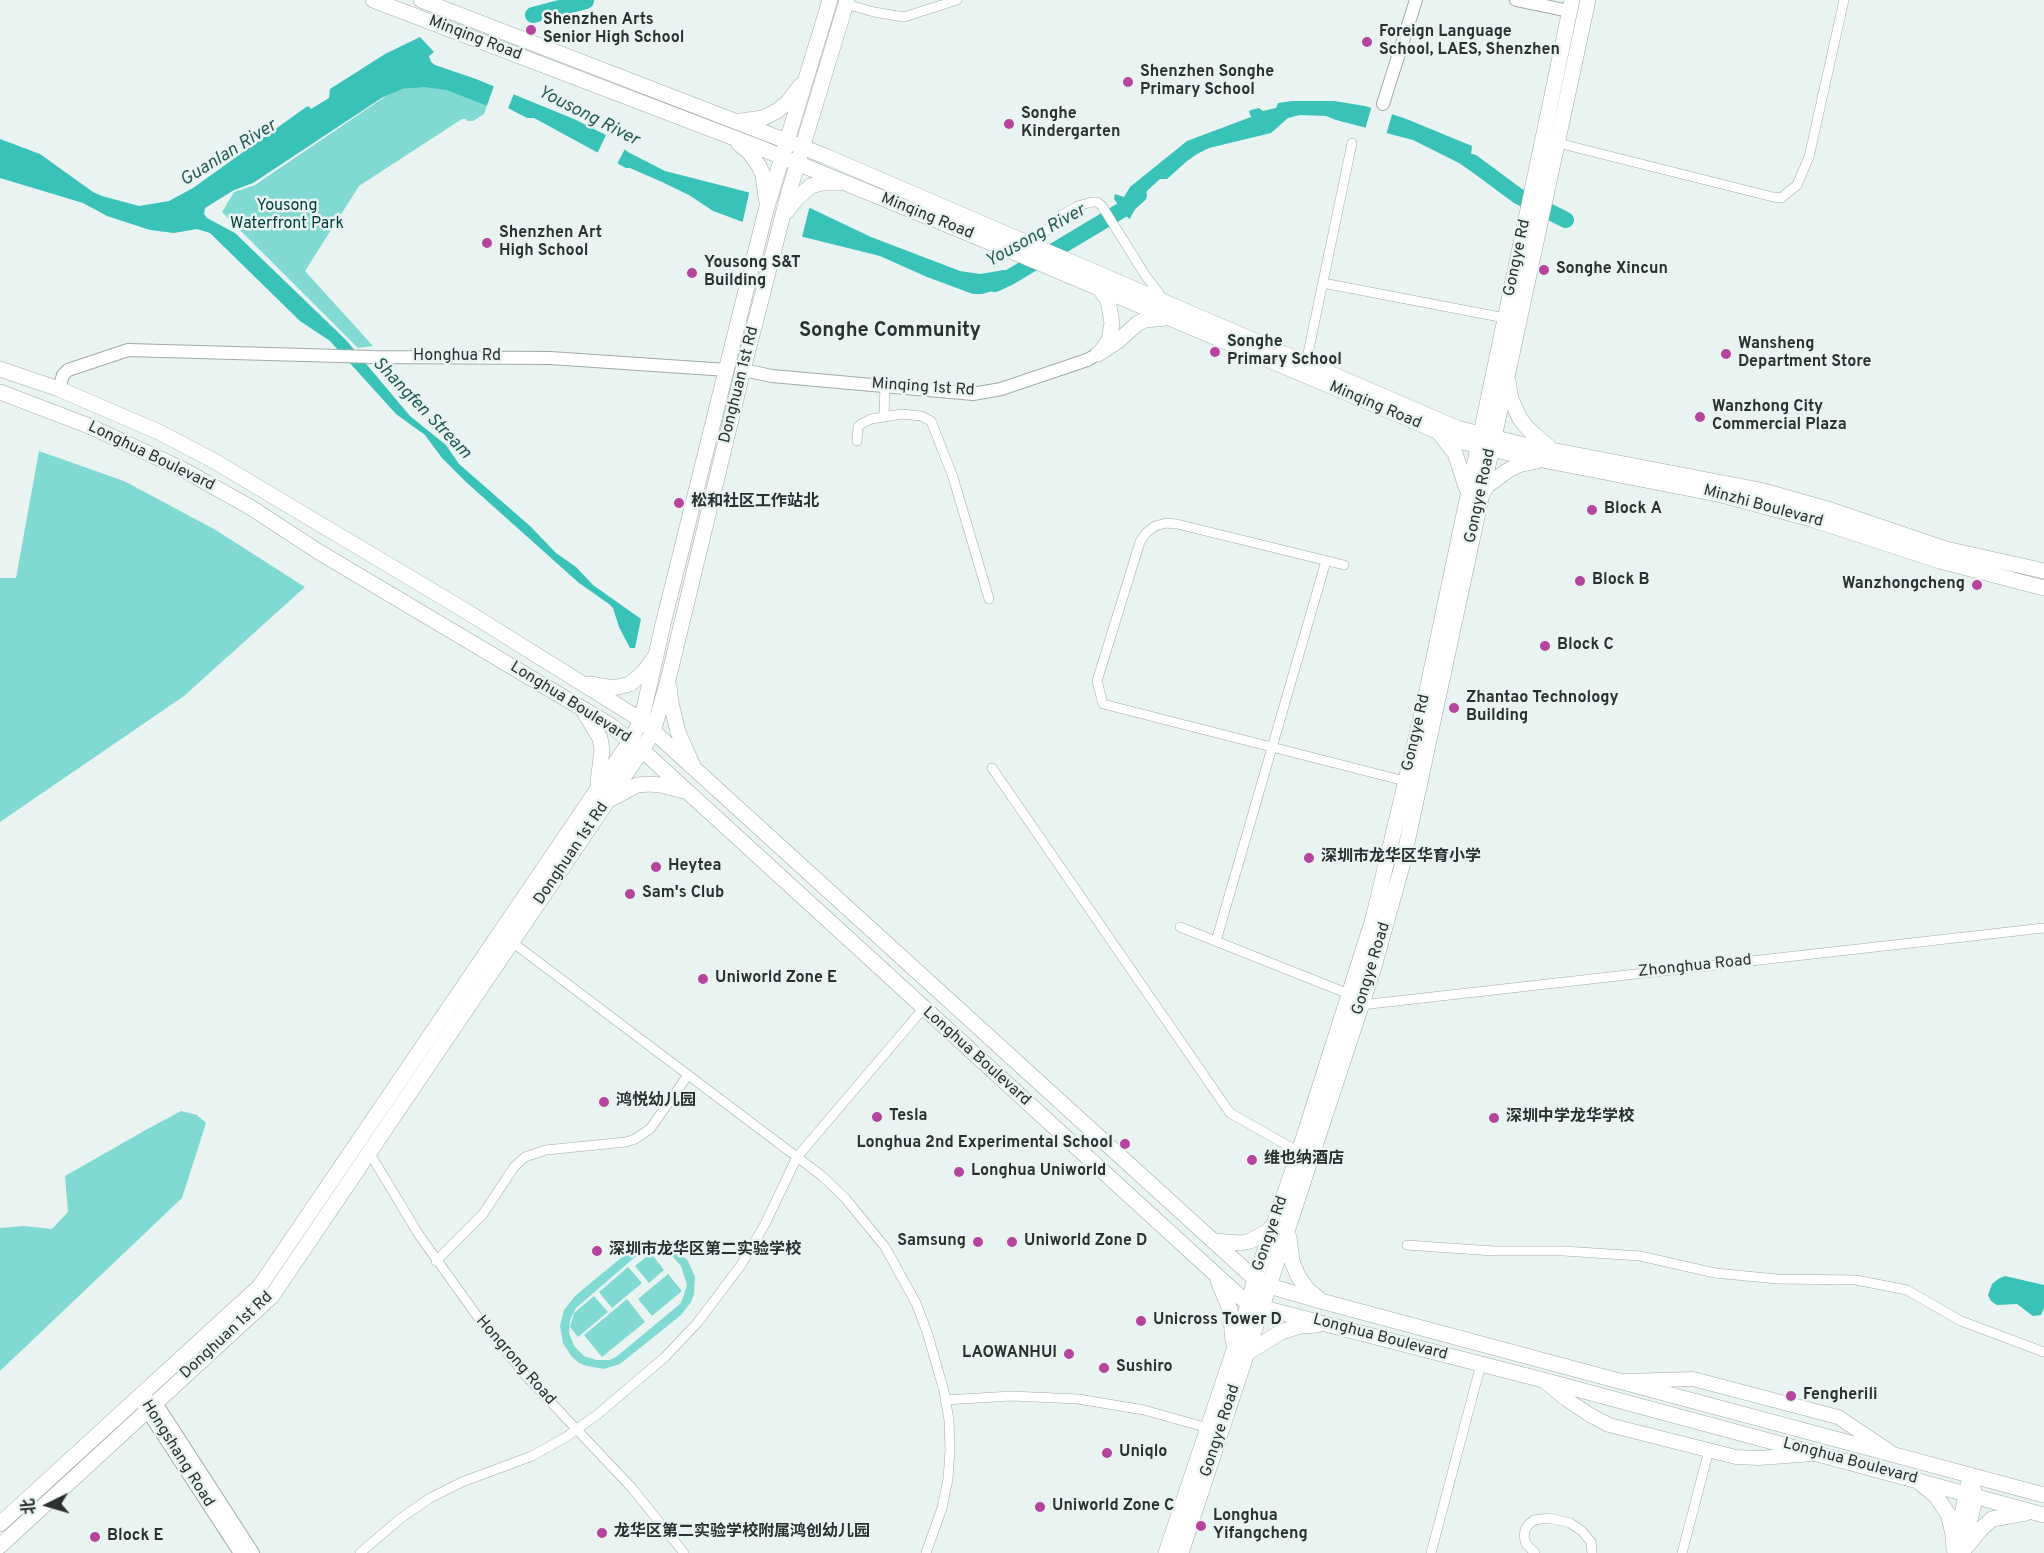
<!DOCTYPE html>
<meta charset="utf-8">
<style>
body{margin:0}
#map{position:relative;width:2044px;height:1553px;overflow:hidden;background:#e8f3f2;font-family:Overpass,"Noto Sans SC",sans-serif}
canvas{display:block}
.north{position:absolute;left:18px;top:1475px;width:60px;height:60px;-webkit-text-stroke:4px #e8f3f2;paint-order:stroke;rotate:265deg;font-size:16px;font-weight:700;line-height:24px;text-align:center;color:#2c3030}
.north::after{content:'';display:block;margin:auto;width:21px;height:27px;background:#2c3030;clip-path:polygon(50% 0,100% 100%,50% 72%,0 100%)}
</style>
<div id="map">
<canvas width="2044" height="1553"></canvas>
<div class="north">北</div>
</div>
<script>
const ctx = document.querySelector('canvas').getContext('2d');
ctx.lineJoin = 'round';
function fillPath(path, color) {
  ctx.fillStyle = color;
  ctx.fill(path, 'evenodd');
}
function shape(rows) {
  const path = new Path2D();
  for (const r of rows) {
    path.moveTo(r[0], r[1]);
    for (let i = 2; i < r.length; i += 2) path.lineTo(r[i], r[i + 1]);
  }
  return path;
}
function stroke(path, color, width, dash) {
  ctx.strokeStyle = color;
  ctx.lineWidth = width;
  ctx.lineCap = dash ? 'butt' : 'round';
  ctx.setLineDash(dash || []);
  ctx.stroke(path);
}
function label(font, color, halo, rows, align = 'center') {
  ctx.font = font + ' Overpass,"Noto Sans SC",sans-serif';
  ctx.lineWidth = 5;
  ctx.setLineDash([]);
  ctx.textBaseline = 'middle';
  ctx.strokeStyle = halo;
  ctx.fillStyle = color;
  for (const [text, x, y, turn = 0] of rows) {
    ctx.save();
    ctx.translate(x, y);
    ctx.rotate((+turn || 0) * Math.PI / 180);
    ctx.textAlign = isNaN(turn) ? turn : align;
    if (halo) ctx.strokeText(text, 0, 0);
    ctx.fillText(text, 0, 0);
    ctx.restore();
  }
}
fillPath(shape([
 [423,86,446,90,487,106,484,114,473,121,467,121,466,119,462,119,359,186,305,271,373,346,358,348,222,212,234,192,255,185,386,96,400,90],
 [39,451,124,481,214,529,305,587,184,696,0,822,0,578,16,578],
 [181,1111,197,1115,206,1123,182,1198,0,1371,0,1228,24,1226,52,1229,68,1212,65,1176,144,1131],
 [652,1243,669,1245,676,1249,688,1261,695,1277,694,1294,691,1302,681,1315,620,1364,604,1369,587,1366,579,1363,572,1357,563,1343,560,1326,564,1310,575,1296,628,1252,635,1247],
 [652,1251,659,1251,672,1256,681,1266,687,1285,683,1298,680,1304,616,1357,610,1360,596,1360,584,1356,574,1346,569,1333,570,1320,576,1308,634,1258,639,1255],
 [651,1253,664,1270,649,1283,635,1266],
 [628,1267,642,1283,612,1308,599,1292],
 [668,1274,682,1291,652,1316,638,1299],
 [594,1296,608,1312,578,1337,570,1327,574,1313],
 [627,1299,645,1322,602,1357,584,1335]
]), '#81dad1');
fillPath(shape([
 [420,37,434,52,429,56,431,62,435,65,476,79,574,119,604,134,628,152,665,171,810,208,871,237,960,271,980,274,1004,270,1019,276,993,291,982,294,973,294,927,277,880,256,743,222,713,211,689,195,662,182,630,168,626,168,534,118,527,118,508,108,487,106,446,90,424,87,403,89,383,97,253,183,234,190,205,208,204,214,207,218,235,233,346,340,410,416,446,445,459,464,530,526,556,553,576,567,593,585,641,619,635,648,630,648,619,627,613,608,609,604,579,583,466,482,442,458,425,435,396,414,330,341,300,321,210,233,197,229,174,233,150,230,107,216,83,203,0,178,0,139,40,154,93,192,102,196,139,206,169,201,193,188,302,110,308,106,311,109,329,98,330,89,385,54],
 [1292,101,1334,101,1365,106,1404,118,1472,146,1471,154,1495,169,1484,180,1459,163,1413,140,1336,120,1326,116,1300,115,1288,118,1271,133,1209,148,1197,154,1187,161,1167,179,1160,179,1148,190,1141,199,1130,218,1129,219,1114,199,1115,194,1124,197,1130,187,1187,141,1251,117,1249,111,1251,110,1259,108,1263,111,1276,108,1278,103],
 [2005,1276,2044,1285,2044,1308,2041,1315,2033,1316,2017,1304,1997,1305,1991,1301,1988,1295,1992,1284,1998,1279]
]), '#39c2b8');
fillPath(shape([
 [495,83,515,91,507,111,486,108],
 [1372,105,1393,111,1386,135,1365,130],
 [607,133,626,147,617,164,597,154],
 [750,189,810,205,801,241,742,225]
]), '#e8f3f2');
stroke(shape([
 [533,15,586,1],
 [1472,162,1518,196,1566,220],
 [995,284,1010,277,1122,210,1139,195]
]), '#39c2b8', 16);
const minor = shape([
 [846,4,874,12,904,17,957,0],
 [1558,143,1773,197,1781,198,1797,185,1809,157,1844,0],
 [1032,245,1062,215,1078,206,1092,202,1097,202,1102,206,1145,275,1164,300],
 [1323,283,1505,318],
 [1306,363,1352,143],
 [884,416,885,385],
 [857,441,858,427,861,424,871,419,902,414,921,416,931,421,953,477,989,599],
 [1344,565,1177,524,1166,523,1155,526,1146,533,1140,542,1097,681,1103,704,1405,781],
 [992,768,1230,1113,1299,1152],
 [1180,927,1349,994,1361,1005,2044,928],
 [508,939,822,1176,845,1198,885,1247,916,1303,927,1332,944,1391,949,1420,950,1450,948,1479,942,1508,926,1553],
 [1216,941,1326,561],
 [369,1152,419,1235,480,1320,527,1377,632,1488,684,1553],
 [1407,1245,1493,1251,1564,1251,1640,1256,1715,1273,1777,1279,1856,1280,1907,1290,1961,1321,2044,1352],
 [436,1261,483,1214,514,1167,525,1157,546,1150,626,1142,635,1139,650,1129,688,1075],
 [945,1400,1012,1396,1078,1399,1144,1410,1208,1428],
 [360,1553,401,1518,430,1498,462,1482,532,1456,566,1437,598,1414,665,1357,698,1322,741,1265,765,1224,797,1157,923,1009],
 [1431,1553,1481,1364],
 [1535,1553,1526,1544,1524,1537,1525,1530,1529,1524,1534,1520,1549,1518,1570,1523,1582,1531,1591,1542,1592,1553],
 [1682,1553,1709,1450]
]);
const tertiary = shape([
 [1516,0,1569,11],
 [1383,104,1416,0],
 [743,370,772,376,973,394,1001,389,1087,360,1098,354],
 [59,389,63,375,68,370,128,350,374,357,550,358,727,370],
 [147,1400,156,1403,253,1553],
 [144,1406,240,1553]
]);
const secondary = shape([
 [1543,1380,1566,1399,1590,1415,1609,1425,1736,1457,1759,1458,1814,1454],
 [1626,1381,1693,1379,1838,1417,1889,1451],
 [1955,1544,1968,1484],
 [1963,1551,1976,1497,1970,1476]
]);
const primary = shape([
 [373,0,758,147,1016,253,1463,442,1517,455,1722,495,1811,519,1940,561,2044,588],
 [421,0,825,156,1457,428,1520,444,1760,490,1831,510,1946,549,2044,571],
 [741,121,763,118,777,111,788,102,800,86],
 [739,144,749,152,759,166,763,175,766,198],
 [786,212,797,198,811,186,822,183,838,183],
 [1100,289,1108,300,1112,323,1109,340,1102,350],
 [1098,354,1118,341,1138,323,1145,320,1165,318],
 [0,369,59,389,161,433,214,461,461,608,641,720,1255,1279,1269,1286,1321,1301,2044,1495],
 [1508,381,1511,399,1520,419,1529,430,1549,447],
 [0,392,89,426,182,469,250,507,319,552,610,725,642,750,1248,1304,1543,1380,2044,1515],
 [1440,434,1455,453,1466,487],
 [1482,493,1488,485,1507,471,1518,465,1537,461],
 [590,684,613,688,630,684,644,672,653,659],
 [669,686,671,703,678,732,693,766],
 [583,710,600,738,602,750,598,782],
 [611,799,637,785,649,784,661,785,684,791],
 [1289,1237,1292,1261,1298,1276,1307,1289,1319,1299],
 [1213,1241,1241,1243,1250,1241,1267,1232,1273,1225],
 [1218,1281,1230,1309,1233,1341],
 [1247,1353,1281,1332,1300,1326,1317,1325],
 [1921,1484,1936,1496,1948,1514,1953,1534,1954,1549],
 [0,1524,260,1286,631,740,641,720,646,700,663,624,766,210,830,0],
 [0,1546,272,1296,642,750,653,732,668,680,743,370,788,195,847,0],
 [1963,1551,1980,1530,1992,1519,2026,1513],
 [1166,1553,1242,1326,1255,1279,1299,1152,1373,919,1425,700,1572,0],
 [1181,1553,1373,970,1402,866,1588,0]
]);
stroke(minor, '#a0aba9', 10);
stroke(tertiary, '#a0aba9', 14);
stroke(secondary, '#a0aba9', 15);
stroke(primary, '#a0aba9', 16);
stroke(minor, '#fff', 9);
stroke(tertiary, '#fff', 12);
stroke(secondary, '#fff', 14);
stroke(primary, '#fff', 15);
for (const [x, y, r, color] of [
 [531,30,6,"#b6439c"],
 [1367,42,6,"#b6439c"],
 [1128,82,6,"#b6439c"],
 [1009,124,6,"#b6439c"],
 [487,243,6,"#b6439c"],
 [1544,270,6,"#b6439c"],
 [692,273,6,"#b6439c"],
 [1215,352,6,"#b6439c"],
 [1726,354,6,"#b6439c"],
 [1700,417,6,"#b6439c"],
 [679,503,6,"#b6439c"],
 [1592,510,6,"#b6439c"],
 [1580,581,6,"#b6439c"],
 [1977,585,6,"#b6439c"],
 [1545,646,6,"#b6439c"],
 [1454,708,6,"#b6439c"],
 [1309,858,6,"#b6439c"],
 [656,867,6,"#b6439c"],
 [630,894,6,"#b6439c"],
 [703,979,6,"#b6439c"],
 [604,1102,6,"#b6439c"],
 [877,1117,6,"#b6439c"],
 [1494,1118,6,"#b6439c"],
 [1125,1144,6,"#b6439c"],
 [1252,1160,6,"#b6439c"],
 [959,1172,6,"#b6439c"],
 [978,1242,6,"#b6439c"],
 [1012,1242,6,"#b6439c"],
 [597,1251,6,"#b6439c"],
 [1141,1321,6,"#b6439c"],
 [1069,1354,6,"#b6439c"],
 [1104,1368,6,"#b6439c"],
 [1791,1396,6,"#b6439c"],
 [1107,1453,6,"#b6439c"],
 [1040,1507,6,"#b6439c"],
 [1201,1526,6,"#b6439c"],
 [602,1533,6,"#b6439c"],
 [95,1537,6,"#b6439c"]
]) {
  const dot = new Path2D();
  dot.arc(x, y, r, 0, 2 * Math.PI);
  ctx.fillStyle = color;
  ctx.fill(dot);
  stroke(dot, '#e8f3f2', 2);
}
label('bold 16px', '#2c3030', '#e8f3f2', [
 ["Shenzhen Arts",543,21],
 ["Senior High School",543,39],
 ["Foreign Language",1379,33],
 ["School, LAES, Shenzhen",1379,51],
 ["Shenzhen Songhe",1140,73],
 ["Primary School",1140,91],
 ["Songhe",1021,115],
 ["Kindergarten",1021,133],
 ["Shenzhen Art",499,234],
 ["High School",499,252],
 ["Yousong S&T",704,264],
 ["Building",704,282],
 ["Songhe Xincun",1556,270],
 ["Songhe",1227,343],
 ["Primary School",1227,361],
 ["Wansheng",1738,345],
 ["Department Store",1738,363],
 ["Wanzhong City",1712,408],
 ["Commercial Plaza",1712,426],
 ["松和社区工作站北",691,503],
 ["Block A",1604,510],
 ["Block B",1592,581],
 ["Wanzhongcheng",1965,585,"right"],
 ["Block C",1557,646],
 ["Zhantao Technology",1466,699],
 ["Building",1466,717],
 ["深圳市龙华区华育小学",1321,858],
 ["Heytea",668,867],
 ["Sam's Club",642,894],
 ["Uniworld Zone E",715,979],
 ["鸿悦幼儿园",616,1102],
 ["Tesla",889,1117],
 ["深圳中学龙华学校",1506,1118],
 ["Longhua 2nd Experimental School",1113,1144,"right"],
 ["维也纳酒店",1264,1160],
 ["Longhua Uniworld",971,1172],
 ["Samsung",966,1242,"right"],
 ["Uniworld Zone D",1024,1242],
 ["深圳市龙华区第二实验学校",609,1251],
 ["Unicross Tower D",1153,1321],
 ["LAOWANHUI",1057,1354,"right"],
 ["Sushiro",1116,1368],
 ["Fengherili",1803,1396],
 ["Uniqlo",1119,1453],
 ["Uniworld Zone C",1052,1507],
 ["Longhua",1213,1517],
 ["Yifangcheng",1213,1535],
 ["龙华区第二实验学校附属鸿创幼儿园",614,1533],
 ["Block E",107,1537]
], 'left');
label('16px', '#2c3030', '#e8f3f2', [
 ["Minqing Road",475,39,21],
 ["Minqing Road",927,217,22],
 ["Gongye Rd",1518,258,-78],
 ["Honghua Rd",457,357],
 ["Donghuan 1st Rd",740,385,-76],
 ["Minqing 1st Rd",923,388,4],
 ["Minqing Road",1375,406,23],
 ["Longhua Boulevard",151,457,26],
 ["Gongye Road",1481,496,-78],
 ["Minzhi Boulevard",1763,507,15],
 ["Longhua Boulevard",570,703,32],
 ["Gongye Rd",1417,733,-77],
 ["Donghuan 1st Rd",572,854,-56],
 ["Zhonghua Road",1695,967,-6],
 ["Gongye Road",1372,969,-73],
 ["Longhua Boulevard",976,1057,42],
 ["Gongye Rd",1271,1234,-71],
 ["Donghuan 1st Rd",227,1336,-43],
 ["Longhua Boulevard",1380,1338,15],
 ["Hongrong Road",515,1361,49],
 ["Gongye Road",1221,1431,-72],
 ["Hongshang Road",177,1454,58],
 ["Longhua Boulevard",1850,1462,15]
]);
label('16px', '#003d39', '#e8f3f2', [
 ["Yousong",287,207],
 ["Waterfront Park",287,225]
]);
label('italic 18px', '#265c58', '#e8f3f2', [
 ["Yousong River",588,117,27],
 ["Guanlan River",229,154,-32],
 ["Yousong River",1036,237,-29],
 ["Shangfen Stream",421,409,46]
]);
label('bold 20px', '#2c3030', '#e8f3f2', [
 ["Songhe Community",890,332]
]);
</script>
